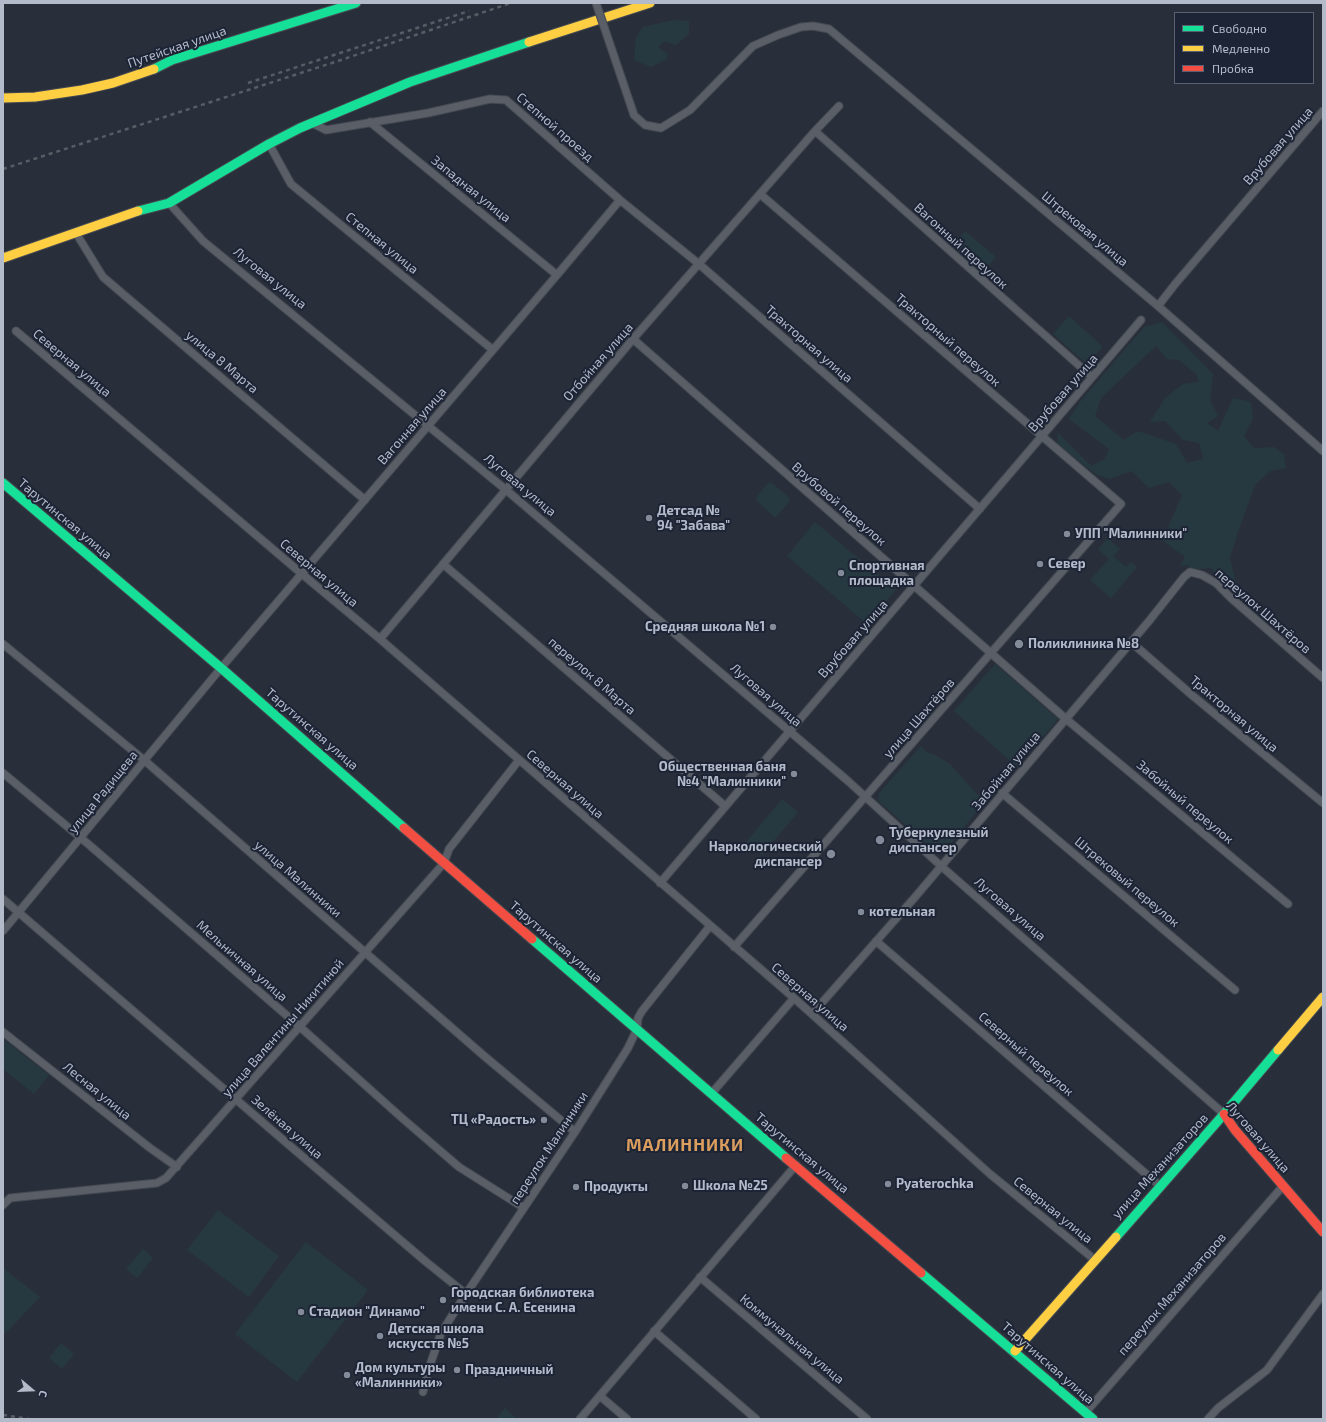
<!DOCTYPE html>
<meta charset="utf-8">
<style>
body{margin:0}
#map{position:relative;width:1326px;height:1422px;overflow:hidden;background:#292f3a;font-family:"Exo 2",sans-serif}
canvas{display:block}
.frame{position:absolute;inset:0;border:4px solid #b3bbca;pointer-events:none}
.legend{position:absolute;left:1174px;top:12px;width:140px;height:72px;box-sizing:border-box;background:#1c2435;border:1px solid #586071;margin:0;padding:5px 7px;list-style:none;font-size:12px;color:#b3bbca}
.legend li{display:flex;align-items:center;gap:8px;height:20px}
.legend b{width:20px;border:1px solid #586071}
.north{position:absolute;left:12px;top:1370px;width:40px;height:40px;-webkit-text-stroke:3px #1c2435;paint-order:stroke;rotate:109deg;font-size:11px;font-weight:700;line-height:16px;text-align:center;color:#b3bbca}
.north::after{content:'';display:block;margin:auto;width:14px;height:18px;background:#b3bbca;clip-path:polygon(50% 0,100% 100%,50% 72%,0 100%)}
</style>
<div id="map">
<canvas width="1326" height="1422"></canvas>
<div class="frame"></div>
<ul class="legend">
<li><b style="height:5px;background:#16e098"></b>Свободно</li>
<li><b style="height:5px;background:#ffcf43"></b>Медленно</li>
<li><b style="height:5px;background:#f24e42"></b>Пробка</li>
</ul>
<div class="north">С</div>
</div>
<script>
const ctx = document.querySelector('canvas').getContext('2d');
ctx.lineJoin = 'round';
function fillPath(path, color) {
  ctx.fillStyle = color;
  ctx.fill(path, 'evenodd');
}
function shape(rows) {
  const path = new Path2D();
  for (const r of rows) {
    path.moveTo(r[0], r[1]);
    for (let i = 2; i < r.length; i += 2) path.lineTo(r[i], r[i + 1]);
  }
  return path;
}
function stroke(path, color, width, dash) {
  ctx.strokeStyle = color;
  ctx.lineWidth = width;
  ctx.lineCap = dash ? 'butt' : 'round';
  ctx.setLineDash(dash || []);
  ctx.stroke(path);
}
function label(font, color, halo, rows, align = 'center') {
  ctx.font = font + ' "Exo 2",sans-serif';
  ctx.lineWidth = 4;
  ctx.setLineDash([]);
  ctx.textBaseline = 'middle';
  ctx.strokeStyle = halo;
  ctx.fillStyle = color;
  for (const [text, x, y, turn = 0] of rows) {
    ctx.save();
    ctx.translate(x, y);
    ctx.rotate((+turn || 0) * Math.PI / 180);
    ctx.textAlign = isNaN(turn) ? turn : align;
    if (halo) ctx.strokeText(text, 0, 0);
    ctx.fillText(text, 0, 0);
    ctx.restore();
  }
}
fillPath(shape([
 [673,20,689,21,689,34,676,45,664,41,658,47,668,54,667,59,651,67,634,60,636,37,643,27],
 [965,231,996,257,984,271,953,245],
 [1069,316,1103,347,1087,364,1053,334],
 [1162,322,1213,374,1210,400,1218,416,1207,423,1218,431,1233,398,1251,402,1253,419,1244,436,1254,448,1274,447,1284,454,1286,468,1270,471,1255,485,1237,535,1230,558,1236,583,1235,593,1211,568,1191,570,1188,565,1180,566,1185,557,1157,536,1169,537,1169,525,1182,495,1169,482,1149,488,1132,471,1110,479,1097,475,1057,444,1058,433,1091,466,1105,459,1109,449,1069,419,1079,403,1144,327],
 [1156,346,1167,359,1179,360,1196,374,1199,382,1183,384,1165,398,1150,422,1165,421,1183,440,1199,443,1203,459,1187,463,1176,444,1138,431,1124,440,1095,416,1101,398],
 [768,483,772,483,790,498,789,502,777,516,774,517,757,501,756,498],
 [815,522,896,590,867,624,787,556],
 [1108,538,1120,549,1113,556,1126,567,1131,562,1137,567,1111,598,1090,580,1109,559,1098,549],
 [995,664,1058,719,1017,767,954,711],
 [921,746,927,752,935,755,950,764,976,793,985,801,945,851,935,851,878,801,879,793],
 [782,799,798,812,762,855,746,842],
 [3,1039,49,1075,34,1094,3,1069],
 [218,1210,279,1256,249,1297,187,1250],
 [306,1242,368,1290,297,1382,235,1334],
 [143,1249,153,1258,137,1278,126,1269],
 [3,1268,40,1297,3,1336],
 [61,1343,74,1354,62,1369,49,1358],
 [505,1408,517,1419,496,1419]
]), '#263940');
const street = shape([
 [634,115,645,125,661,128,690,110,753,46,778,35,801,27,813,26,829,29,1158,306,1323,451],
 [370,122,557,275],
 [312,123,326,130,428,113,490,99,506,100,620,200,699,264,980,509],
 [815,131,1092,377],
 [269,144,291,184,493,350],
 [169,203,203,241,505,489,848,781,941,866,1224,1114],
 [76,233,103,277,365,500],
 [1158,306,1176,283,1323,111],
 [16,331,302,574,380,639,794,998,990,1174,1095,1260],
 [633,339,1066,719,1288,904],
 [443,564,725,806],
 [380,639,633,339,815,131,839,106],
 [1131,642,1193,696,1323,803],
 [3,644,144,760,483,1055,575,1132],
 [3,773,87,843,299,1026,402,1118,459,1167,524,1208],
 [1002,793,1235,990],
 [660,883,1141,320],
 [3,899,289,1145,425,1261,466,1294],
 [3,931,221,668,557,275,620,200],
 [876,941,1160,1186],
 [734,947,1121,504,760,194],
 [812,1014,916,896,1149,621,1184,577,1190,572,1202,575,1216,583,1231,598,1323,678],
 [3,1032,150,1148,177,1167],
 [711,1094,794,998],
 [3,1205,10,1198,157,1183,166,1178,444,863,449,849,519,760],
 [700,1277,867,1419],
 [654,1331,756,1419],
 [423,1392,429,1368,441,1333,466,1294,575,1132,628,1048,637,1029,638,1018,642,1011,710,926],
 [600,1396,627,1419],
 [1086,1412,1283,1186],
 [580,1419,796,1165],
 [1208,1419,1218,1408,1267,1370,1323,1294]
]);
const fast = shape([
 [154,69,172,60,356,3],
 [138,211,169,203,269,144,300,128,410,82,529,42],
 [3,483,221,668,404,828],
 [532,939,786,1158],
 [1116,1237,1224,1114,1278,1050],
 [921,1273,1093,1419]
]);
const slow = shape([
 [529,42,650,3],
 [3,98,35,97,82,90,113,83,154,69],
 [3,258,138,211],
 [1278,1050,1323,997],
 [1015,1351,1116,1237]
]);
const jam = shape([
 [404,828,532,939],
 [1224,1114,1235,1130,1323,1232],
 [786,1158,921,1273]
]);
stroke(street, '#464a52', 9);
stroke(fast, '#464a52', 11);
stroke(slow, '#464a52', 11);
stroke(jam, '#464a52', 11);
stroke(street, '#5a5e67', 7);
stroke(fast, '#16e098', 9);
stroke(slow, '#ffcf43', 9);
stroke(jam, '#f24e42', 9);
stroke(shape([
 [248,83,469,11],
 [3,169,338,61,511,3],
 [3,1415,29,1419]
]), '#585d65', 2.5, [4, 4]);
const streetBridge = shape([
 [596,3,634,115]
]);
stroke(streetBridge, '#464a52', 9, []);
stroke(streetBridge, '#5a5e67', 7);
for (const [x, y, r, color] of [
 [649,518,4,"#838a98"],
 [1067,534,4,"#838a98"],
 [1040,564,4,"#838a98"],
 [841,573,4,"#838a98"],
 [773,627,4,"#838a98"],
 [1019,644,5,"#838a98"],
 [794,774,4,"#838a98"],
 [880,840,5,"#838a98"],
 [831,854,5,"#838a98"],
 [861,912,4,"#838a98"],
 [544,1120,4,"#838a98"],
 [888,1184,4,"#838a98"],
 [685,1186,4,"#838a98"],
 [576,1187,4,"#838a98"],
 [443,1300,4,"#838a98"],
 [301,1312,4,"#838a98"],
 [380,1336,4,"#838a98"],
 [457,1370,4,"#838a98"],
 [347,1375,4,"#838a98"]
]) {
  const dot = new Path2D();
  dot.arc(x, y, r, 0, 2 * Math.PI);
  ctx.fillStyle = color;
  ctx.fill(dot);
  stroke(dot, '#1c2435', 1.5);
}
label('13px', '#b3bbca', '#1c2435', [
 ["Путейская улица",177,47,-19],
 ["Степной проезд",555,127,41],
 ["Врубовая улица",1278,146,-49],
 ["Западная улица",471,189,39],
 ["Штрековая улица",1085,229,40],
 ["Степная улица",382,243,39],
 ["Вагонный переулок",961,246,42],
 ["Луговая улица",270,278,39],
 ["Тракторный переулок",948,340,41],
 ["Тракторная улица",809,344,41],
 ["улица 8 Марта",222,362,40],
 ["Отбойная улица",598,362,-49],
 ["Северная улица",72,363,40],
 ["Врубовая улица",1063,393,-49],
 ["Вагонная улица",412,426,-49],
 ["Луговая улица",520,485,40],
 ["Врубовой переулок",839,504,41],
 ["Тарутинская улица",65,519,40],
 ["Северная улица",319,573,40],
 ["переулок Шахтёров",1263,611,41],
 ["Врубовая улица",853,639,-49],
 ["переулок 8 Марта",592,676,41],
 ["Луговая улица",766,695,41],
 ["Тракторная улица",1234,714,40],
 ["улица Шахтёров",919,718,-49],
 ["Тарутинская улица",312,729,41],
 ["Забойная улица",1006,771,-50],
 ["Северная улица",565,784,41],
 ["улица Радищева",103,792,-51],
 ["Забойный переулок",1185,802,40],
 ["улица Малинники",298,879,41],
 ["Штрековый переулок",1127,882,40],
 ["Луговая улица",1010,909,41],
 ["Тарутинская улица",556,942,41],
 ["Мельничная улица",242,961,41],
 ["Северная улица",810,997,41],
 ["улица Валентины Никитиной",283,1028,-49],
 ["Северный переулок",1026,1054,41],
 ["Лесная улица",97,1091,39],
 ["Зелёная улица",287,1127,41],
 ["Луговая улица",1258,1137,49],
 ["переулок Малинники",549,1148,-57],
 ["Тарутинская улица",802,1153,40],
 ["улица Механизаторов",1160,1166,-48],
 ["Северная улица",1053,1210,39],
 ["переулок Механизаторов",1172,1294,-49],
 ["Коммунальная улица",792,1339,40],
 ["Тарутинская улица",1048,1363,41]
]);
label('bold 13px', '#b3bbca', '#1c2435', [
 ["Детсад №",657,511],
 ["94 \"Забава\"",657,526],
 ["УПП \"Малинники\"",1075,534],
 ["Север",1048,564],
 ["Спортивная",849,566],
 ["площадка",849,581],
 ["Средняя школа №1",765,627,"right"],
 ["Поликлиника №8",1028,644],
 ["Общественная баня",786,767,"right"],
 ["№4 \"Малинники\"",786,782,"right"],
 ["Туберкулезный",889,833],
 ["диспансер",889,848],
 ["Наркологический",822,847,"right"],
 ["диспансер",822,862,"right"],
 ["котельная",869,912],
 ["ТЦ «Радость»",536,1120,"right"],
 ["Pyaterochka",896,1184],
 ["Школа №25",693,1186],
 ["Продукты",584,1187],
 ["Городская библиотека",451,1293],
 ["имени С. А. Есенина",451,1308],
 ["Стадион \"Динамо\"",309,1312],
 ["Детская школа",388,1329],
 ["искусств №5",388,1344],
 ["Дом культуры",355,1368],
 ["«Малинники»",355,1383],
 ["Праздничный",465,1370]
], 'left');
ctx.letterSpacing = '1px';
label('bold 17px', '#db9e5e', '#1c2435', [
 ["МАЛИННИКИ",685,1145]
]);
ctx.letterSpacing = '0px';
</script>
